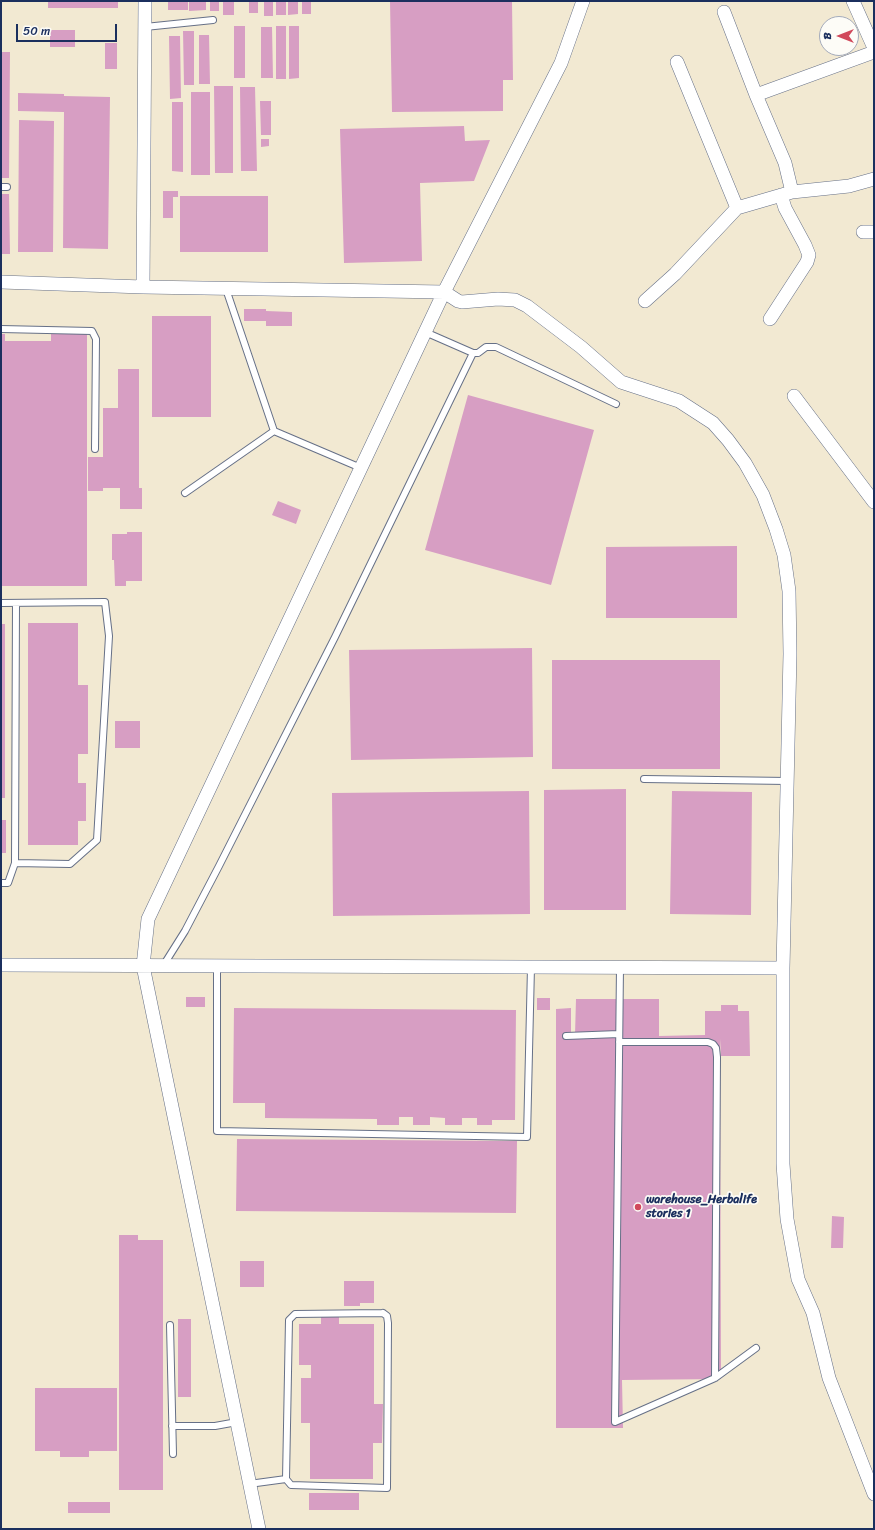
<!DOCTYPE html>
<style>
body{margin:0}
#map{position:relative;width:875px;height:1530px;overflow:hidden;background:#f2e9d2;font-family:Sriracha,sans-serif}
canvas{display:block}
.frame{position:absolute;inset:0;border:2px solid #1b2f5e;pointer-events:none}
.north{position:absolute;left:819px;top:16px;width:40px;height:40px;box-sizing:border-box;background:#fdfcf7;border:1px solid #a3aaba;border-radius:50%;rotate:270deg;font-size:11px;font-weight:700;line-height:16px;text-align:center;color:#1b2f5e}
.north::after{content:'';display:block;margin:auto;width:14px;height:18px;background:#d1495b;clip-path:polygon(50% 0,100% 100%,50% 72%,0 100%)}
.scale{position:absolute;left:16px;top:24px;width:101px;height:18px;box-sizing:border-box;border:2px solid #1b2f5e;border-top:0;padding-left:5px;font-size:12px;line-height:14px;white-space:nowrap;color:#1b2f5e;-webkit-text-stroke:3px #fdfcf7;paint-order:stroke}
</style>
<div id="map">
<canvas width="875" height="1530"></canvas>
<div class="frame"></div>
<div class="north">B</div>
<div class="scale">50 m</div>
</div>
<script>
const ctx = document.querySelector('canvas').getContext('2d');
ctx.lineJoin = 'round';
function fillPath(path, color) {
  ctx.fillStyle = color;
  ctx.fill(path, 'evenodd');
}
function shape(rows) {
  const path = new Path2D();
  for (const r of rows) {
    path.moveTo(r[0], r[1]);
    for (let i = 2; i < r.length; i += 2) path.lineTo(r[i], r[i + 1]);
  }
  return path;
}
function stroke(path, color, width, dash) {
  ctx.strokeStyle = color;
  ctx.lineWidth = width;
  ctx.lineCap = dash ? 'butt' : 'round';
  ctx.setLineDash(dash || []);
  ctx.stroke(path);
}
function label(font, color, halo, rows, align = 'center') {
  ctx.font = font + ' Sriracha,sans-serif';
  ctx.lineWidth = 3.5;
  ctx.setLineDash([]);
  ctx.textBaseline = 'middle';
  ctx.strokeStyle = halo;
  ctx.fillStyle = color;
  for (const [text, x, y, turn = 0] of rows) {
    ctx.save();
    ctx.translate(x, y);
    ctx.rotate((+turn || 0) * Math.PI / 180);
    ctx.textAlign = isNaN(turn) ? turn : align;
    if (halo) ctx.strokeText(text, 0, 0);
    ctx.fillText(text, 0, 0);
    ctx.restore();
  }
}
fillPath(shape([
 [48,1,118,1,118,8,48,8],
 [168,1,188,1,188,10,168,10],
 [189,1,206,1,206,10,189,11],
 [210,1,219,1,219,11,210,11],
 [223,1,234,1,234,15,223,15],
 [249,1,258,1,258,13,249,13],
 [264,1,273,1,273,16,264,16],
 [276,1,286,1,286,15,276,15],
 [288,1,298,1,298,14,288,15],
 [302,1,311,1,311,14,302,14],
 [390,1,512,1,513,80,503,80,503,111,392,112],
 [234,26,245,26,245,78,234,78],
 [276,26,286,26,286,79,276,79],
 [289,26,299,26,299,78,289,79],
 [261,27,272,27,273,78,261,78],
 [50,30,75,30,75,47,50,47],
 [183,31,194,31,194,85,184,85],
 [199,35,209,35,210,84,199,84],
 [169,36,180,36,181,98,170,99],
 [105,43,117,43,117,69,105,69],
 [1,52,10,52,9,178,1,178],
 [214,86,233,86,233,173,215,173],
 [240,87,255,87,257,171,241,171],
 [191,92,210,92,210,175,191,175],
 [18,93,64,94,64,96,110,97,108,249,63,248,64,112,18,111],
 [260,101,271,101,271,135,261,135],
 [172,102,183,102,183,172,172,171],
 [19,120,54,121,53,252,18,252],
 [464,126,465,141,490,140,474,181,420,183,422,261,344,263,340,129],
 [261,139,269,139,269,146,261,147],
 [163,191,178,191,178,197,173,197,173,218,163,218],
 [1,194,9,194,10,254,1,254],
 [180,196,268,196,268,252,180,252],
 [244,309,266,309,266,311,292,312,292,326,266,326,266,321,244,321],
 [152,316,211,316,211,417,152,417],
 [1,334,5,334,5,341,51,341,51,334,87,334,87,586,1,586],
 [118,369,139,369,139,488,142,488,142,509,120,509,120,488,103,488,103,491,88,491,88,457,103,457,103,408,118,408],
 [468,395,594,430,551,585,425,550],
 [278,501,301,510,296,524,272,515],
 [127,532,142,532,142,581,126,581,126,586,115,586,114,560,112,560,112,534,127,534],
 [737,546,737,618,606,618,606,547],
 [28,623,78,623,78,685,88,685,88,754,78,754,78,783,86,783,86,821,78,821,78,845,28,845],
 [1,624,5,624,5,798,1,798],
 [532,648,533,757,351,760,349,650],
 [552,660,720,660,720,769,552,769],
 [115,721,140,721,140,748,115,748],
 [626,789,626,910,544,910,544,790],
 [529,791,530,914,333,916,332,793],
 [672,791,752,792,751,915,670,914],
 [1,820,6,820,6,853,1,853],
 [186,997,205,997,205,1007,186,1007],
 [537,998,550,998,550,1010,537,1010],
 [576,999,659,999,659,1036,705,1035,705,1011,721,1011,721,1005,738,1005,738,1011,749,1011,750,1056,721,1056,720,1039,721,1379,622,1380,623,1428,556,1428,556,1009,571,1008,571,1035,575,1035],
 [234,1008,516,1010,515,1120,492,1120,492,1125,477,1125,477,1118,462,1118,462,1125,445,1125,445,1118,430,1117,430,1125,413,1125,413,1117,399,1117,399,1125,377,1125,377,1119,265,1118,265,1103,233,1103],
 [237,1139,517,1141,516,1213,236,1211],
 [832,1216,844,1217,843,1248,831,1248],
 [119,1235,138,1235,138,1240,163,1240,163,1490,119,1490],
 [240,1261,264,1261,264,1287,240,1287],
 [344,1281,374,1281,374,1303,360,1303,360,1306,344,1306],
 [321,1315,339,1315,339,1324,374,1324,374,1404,383,1404,382,1443,373,1443,373,1479,310,1479,310,1423,301,1423,301,1378,311,1378,311,1365,299,1365,299,1324,321,1324],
 [178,1319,191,1319,191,1397,178,1397],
 [35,1388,117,1388,117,1451,89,1451,89,1457,60,1457,60,1451,35,1451],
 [309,1493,359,1493,359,1510,309,1510],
 [68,1502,110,1502,110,1513,68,1513]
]), '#d79ec3');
const lane = shape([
 [145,27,213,20],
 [1,187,7,187],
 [226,289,274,431],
 [1,329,92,331,96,339,95,449],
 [425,332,473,353,478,353,486,347,496,347,616,404],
 [185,493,274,431,361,468],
 [1,603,105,602,109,636,97,840,70,864,15,863,8,883,1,883],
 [644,779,788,781],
 [15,863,16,603],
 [163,966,185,931,219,866,335,637,473,353],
 [217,966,217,1131,527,1137,531,967],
 [620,967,615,1422,715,1378,756,1348],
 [566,1036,619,1034],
 [619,1042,708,1042,713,1044,716,1048,717,1057,715,1378],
 [383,1313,387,1316,388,1323,387,1488,291,1485,286,1479,289,1320,295,1314,383,1313],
 [170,1325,173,1454],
 [172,1426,215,1426,237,1422],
 [249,1484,286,1479]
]);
const street = shape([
 [853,1,874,48],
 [724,12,756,95,785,163,792,192],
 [677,62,737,208],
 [756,95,874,52],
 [863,232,874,232],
 [1,282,143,287,444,292,458,301,462,302,498,299,515,300,527,306,581,347,621,382,679,401,713,423,728,440,745,463,763,495,776,529,784,555,789,591,790,654,783,968,783,1164,787,1219,798,1279,813,1313,829,1378,874,1494],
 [143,287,145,1],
 [645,301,675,274,737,208,792,192,849,186,874,179],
 [770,319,807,262,809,255,805,245,785,208,781,195],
 [794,396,874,502],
 [1,965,783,968],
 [259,1529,143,966,148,919,444,292,561,63,583,1]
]);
stroke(lane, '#667087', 8);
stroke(street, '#667087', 14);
stroke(lane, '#fff', 6);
stroke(street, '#fff', 13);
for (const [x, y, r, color] of [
 [638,1207,4,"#d1495b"]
]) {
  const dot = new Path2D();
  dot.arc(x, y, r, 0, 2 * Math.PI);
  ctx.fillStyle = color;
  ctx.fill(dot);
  stroke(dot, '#fdfcf7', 1.5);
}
label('bold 12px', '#1b2f5e', '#fdfcf7', [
 ["warehouse_Herbalife",646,1200],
 ["stories 1",646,1214]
], 'left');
</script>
